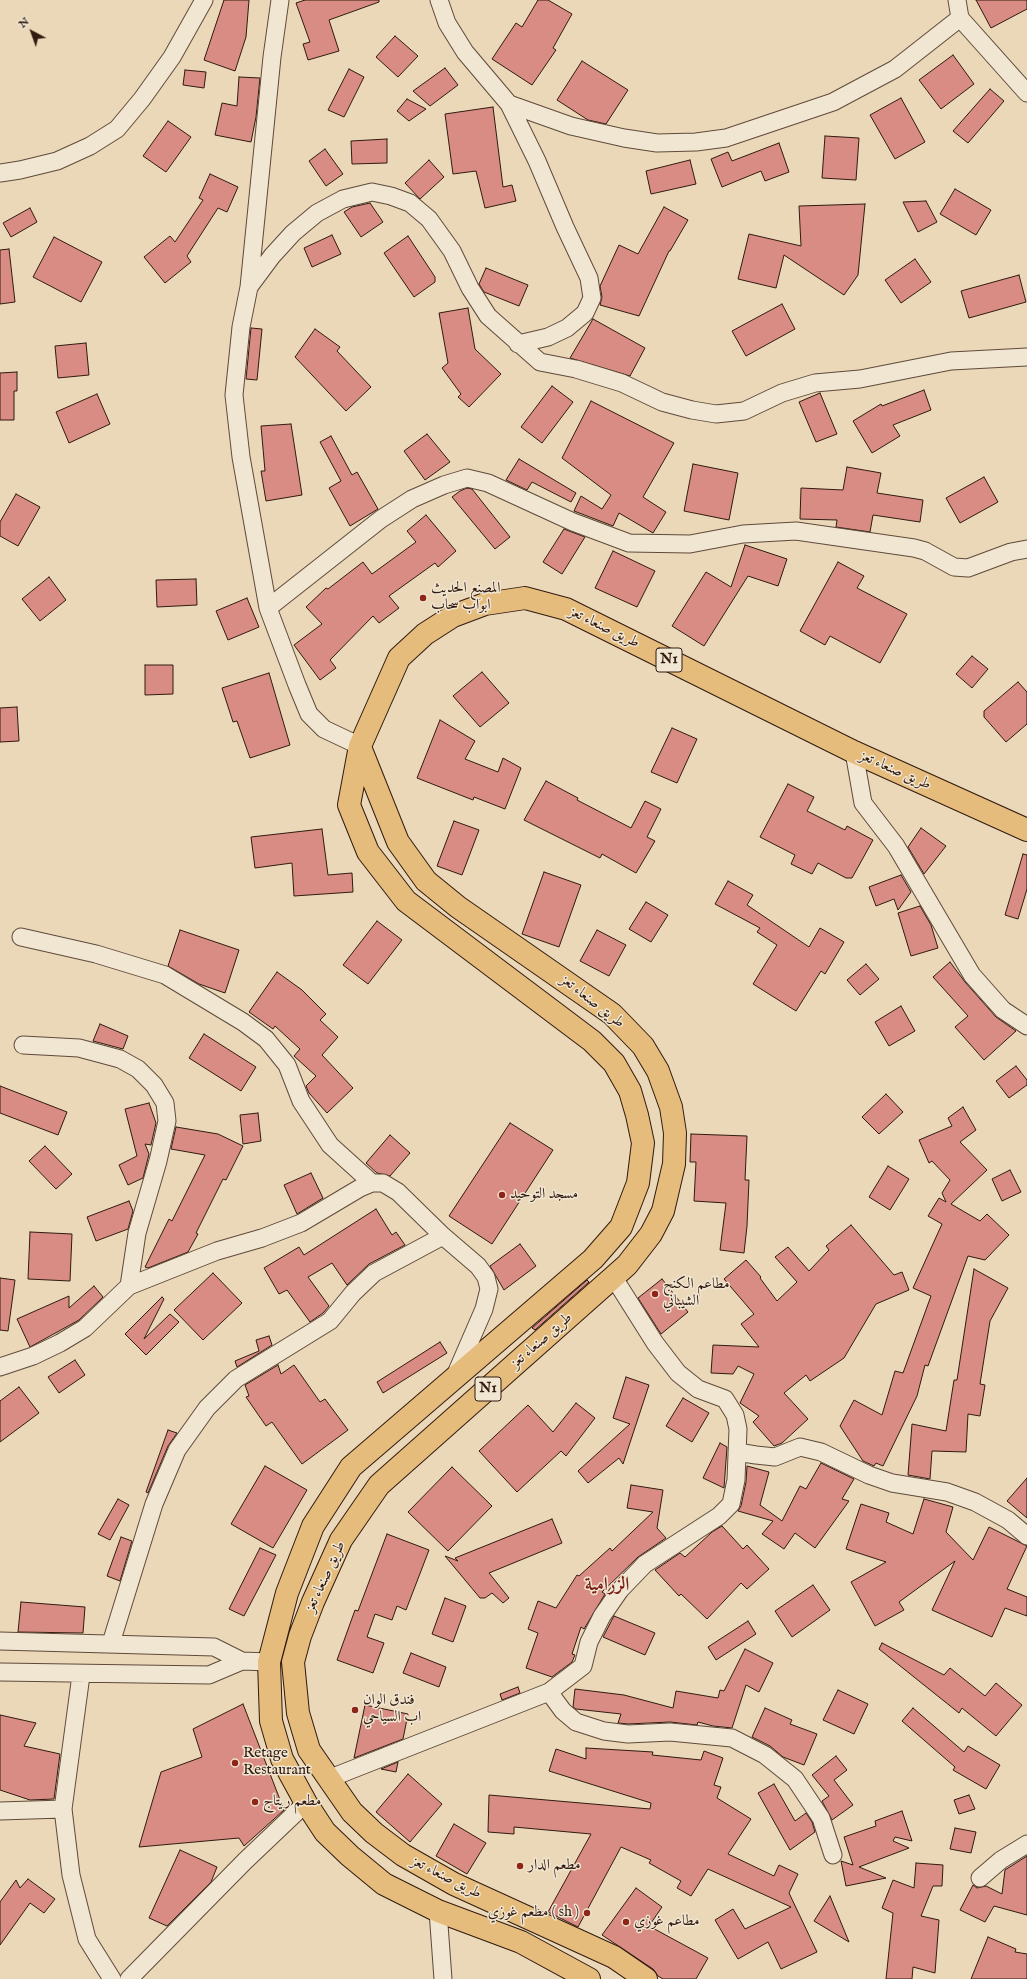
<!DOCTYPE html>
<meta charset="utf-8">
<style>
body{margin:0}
#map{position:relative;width:1027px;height:1979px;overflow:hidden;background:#ead8b9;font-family:"IM FELL English",serif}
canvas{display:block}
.north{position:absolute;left:12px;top:12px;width:40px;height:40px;-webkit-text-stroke:3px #f1e6d2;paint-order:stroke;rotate:319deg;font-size:11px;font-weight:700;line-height:16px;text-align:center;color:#311a0f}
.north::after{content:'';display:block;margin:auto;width:14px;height:18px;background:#311a0f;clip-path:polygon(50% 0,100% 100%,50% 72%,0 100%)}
</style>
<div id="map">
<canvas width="1027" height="1979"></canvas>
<div class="north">N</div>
</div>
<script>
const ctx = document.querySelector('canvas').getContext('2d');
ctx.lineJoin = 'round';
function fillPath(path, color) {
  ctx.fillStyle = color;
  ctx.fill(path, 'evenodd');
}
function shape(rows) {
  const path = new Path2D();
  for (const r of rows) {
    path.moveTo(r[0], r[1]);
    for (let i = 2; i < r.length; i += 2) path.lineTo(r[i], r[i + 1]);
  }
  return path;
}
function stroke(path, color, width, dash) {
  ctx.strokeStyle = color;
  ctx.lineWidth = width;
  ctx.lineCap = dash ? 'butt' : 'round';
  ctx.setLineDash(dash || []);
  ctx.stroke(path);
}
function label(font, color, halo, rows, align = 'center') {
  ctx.font = font + ' "IM FELL English",Amiri,serif';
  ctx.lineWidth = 3;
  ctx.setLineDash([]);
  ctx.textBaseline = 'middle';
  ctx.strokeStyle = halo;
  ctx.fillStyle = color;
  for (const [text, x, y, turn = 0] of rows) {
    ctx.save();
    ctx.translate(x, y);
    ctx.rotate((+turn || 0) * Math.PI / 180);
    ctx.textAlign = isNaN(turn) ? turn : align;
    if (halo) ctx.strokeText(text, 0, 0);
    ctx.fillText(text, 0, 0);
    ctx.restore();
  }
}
const building = shape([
 [224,0,249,0,246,37,235,71,204,60,224,0],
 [305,0,379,0,379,2,329,20,339,51,308,60,303,44,310,42,296,3,305,0],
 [538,0,548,0,572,14,553,48,556,50,532,85,492,59,516,23,522,27,538,0],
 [976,0,1027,0,1027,9,991,28,976,0],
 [395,36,418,56,398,77,376,57,395,36],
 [953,55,974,84,941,109,919,80,953,55],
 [582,61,628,90,606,124,588,120,557,100,582,61],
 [445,68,458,85,430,106,413,91,445,68],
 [349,69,364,77,344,117,328,110,349,69],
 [185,70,206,72,204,88,183,85,185,70],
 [239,77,260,78,256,117,251,142,215,135,222,103,237,106,239,77],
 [990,89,1004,101,968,143,953,131,990,89],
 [901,98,925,142,895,159,870,115,901,98],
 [407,99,426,109,409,121,397,111,407,99],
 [493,107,503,187,512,185,516,201,485,208,476,171,453,174,445,114,493,107],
 [168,121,191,137,166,172,143,156,168,121],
 [825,136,859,138,856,180,822,178,825,136],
 [387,139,387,163,352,164,351,141,387,139],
 [779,143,789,172,765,181,761,171,722,187,711,159,728,152,732,161,779,143],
 [325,149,343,174,326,186,309,161,325,149],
 [429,160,444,177,420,199,405,183,429,160],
 [690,160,696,184,651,194,646,171,690,160],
 [210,174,238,187,227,212,218,208,187,256,191,262,165,283,144,257,170,236,175,242,203,200,199,198,210,174],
 [955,189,991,210,976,235,940,214,955,189],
 [926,201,937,222,918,232,903,202,926,201],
 [370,203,383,222,361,237,344,212,352,207,370,203],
 [865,204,858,275,844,295,784,255,776,288,738,279,749,234,801,246,799,206,865,204],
 [664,207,688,220,670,251,669,251,639,316,600,305,602,297,600,286,619,245,638,254,664,207],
 [30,208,37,222,11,237,3,223,30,208],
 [332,235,341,254,312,267,304,248,332,235],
 [408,236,435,277,435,282,414,297,384,253,408,236],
 [54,237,102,262,81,302,33,277,54,237],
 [9,249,15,302,0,304,0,250,9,249],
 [915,259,931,282,901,303,885,280,915,259],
 [486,268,528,285,519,306,484,292,479,284,486,268],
 [1019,275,1026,302,969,318,961,291,1019,275],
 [782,304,795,329,746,356,732,331,782,304],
 [468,308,475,349,501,374,469,407,458,397,461,394,442,368,448,363,439,313,468,308],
 [593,319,645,348,630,376,570,358,593,319],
 [251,328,262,329,257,380,246,379,251,328],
 [315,329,340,347,337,351,371,387,346,411,295,357,315,329],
 [86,343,89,375,58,378,55,346,86,343],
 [17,372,17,391,14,391,14,420,0,420,0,373,17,372],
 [552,386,573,402,542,443,521,427,552,386],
 [924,390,931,410,893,425,900,436,872,453,853,421,881,404,882,406,924,390],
 [820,393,837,434,816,442,799,402,820,393],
 [97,394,110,424,69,443,56,412,97,394],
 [591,401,674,443,643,497,666,512,653,533,619,513,613,526,574,511,581,496,602,509,611,495,562,458,591,401],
 [291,424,302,495,266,501,261,471,265,471,261,426,291,424],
 [427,434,450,462,425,480,404,451,427,434],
 [331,436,352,475,357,472,378,509,350,526,329,488,341,481,320,442,331,436],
 [519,459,576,493,571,502,532,482,527,490,506,480,519,459],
 [693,464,738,473,729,520,684,511,693,464],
 [847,467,881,473,877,493,923,500,920,522,873,515,870,532,836,527,837,520,800,519,801,488,843,490,847,467],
 [984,477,998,502,960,523,946,498,984,477],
 [467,488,472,489,510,537,495,549,452,497,460,491,467,488],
 [16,494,40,507,18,546,0,536,0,522,16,494],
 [426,515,456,551,438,567,435,563,389,596,399,608,379,623,373,616,330,660,336,668,320,680,294,645,322,624,306,607,326,588,328,589,363,562,372,574,416,542,407,531,426,515],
 [564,529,585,537,562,574,543,562,564,529],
 [745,545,787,559,778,586,748,576,704,646,672,626,706,572,731,587,745,545],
 [613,551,655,571,637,607,595,588,613,551],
 [838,562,864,576,857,588,907,614,880,663,830,636,825,645,800,631,838,562],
 [49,577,66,600,40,621,22,599,49,577],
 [196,579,197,605,157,607,156,580,196,579],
 [247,598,259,627,228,640,216,611,247,598],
 [972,656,988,669,972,688,956,674,972,656],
 [145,665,173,665,173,694,145,695,145,665],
 [482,672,509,703,480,727,453,696,482,672],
 [269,673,290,745,250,758,237,721,233,722,222,688,269,673],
 [1018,682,1027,692,1027,724,1006,742,984,717,984,711,1018,682],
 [17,707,19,741,0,742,0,708,17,707],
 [440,720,475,741,465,759,498,772,503,758,521,768,505,809,474,797,473,800,417,778,440,720],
 [672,728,697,739,677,783,651,772,672,728],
 [546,781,578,798,577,800,631,828,645,801,661,809,647,837,655,841,636,873,602,854,600,858,524,820,546,781],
 [788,784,814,797,807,811,845,830,847,826,873,840,852,878,846,878,818,863,812,874,791,864,795,855,760,837,788,784],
 [454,821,479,830,462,875,437,866,454,821],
 [921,828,946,846,924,874,908,847,921,828],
 [322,829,328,875,352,873,353,892,294,896,292,863,255,868,251,837,322,829],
 [1023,854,1027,855,1027,889,1018,919,1005,915,1023,854],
 [544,872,581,885,559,947,522,934,544,872],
 [901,875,911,892,898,910,894,899,876,906,869,887,901,875],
 [728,881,753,895,747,905,809,947,820,928,844,942,825,974,821,971,796,1011,753,984,777,945,757,932,760,928,715,904,728,881],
 [646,902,668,915,651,942,629,929,646,902],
 [920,906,931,925,938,948,911,956,898,913,920,906],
 [377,921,402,940,368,984,343,965,377,921],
 [180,930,239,950,225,993,199,984,168,966,180,930],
 [597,930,626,945,609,976,580,961,597,930],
 [950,962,965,982,996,1017,1016,1031,984,1060,955,1027,968,1016,933,977,950,962],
 [866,964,879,979,860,995,847,980,866,964],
 [277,972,302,990,326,1014,320,1020,338,1037,322,1055,353,1088,327,1113,309,1093,306,1086,316,1076,294,1056,300,1049,275,1026,273,1029,249,1012,277,972],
 [901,1006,915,1031,889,1046,875,1022,901,1006],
 [100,1024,128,1036,123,1049,93,1041,100,1024],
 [204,1034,256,1067,241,1091,189,1058,204,1034],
 [1016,1066,1027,1080,1027,1085,1009,1098,996,1081,1016,1066],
 [0,1086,67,1112,58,1135,0,1113,0,1086],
 [886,1094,903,1112,879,1134,862,1117,886,1094],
 [149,1103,156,1123,151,1145,145,1144,149,1154,143,1178,128,1185,119,1165,137,1156,125,1109,149,1103],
 [963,1107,976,1130,960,1142,987,1170,951,1204,980,1221,987,1214,1009,1235,985,1260,968,1256,928,1366,925,1365,917,1396,883,1466,876,1463,874,1466,863,1461,840,1426,854,1400,882,1415,895,1371,903,1373,931,1296,913,1288,942,1224,928,1216,939,1198,946,1202,942,1193,950,1180,932,1161,929,1163,919,1140,952,1126,948,1118,963,1107],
 [258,1113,261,1141,243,1144,240,1115,258,1113],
 [510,1123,553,1150,492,1244,449,1216,510,1123],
 [176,1127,218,1134,243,1146,226,1180,223,1179,196,1233,198,1234,188,1252,148,1268,145,1267,169,1219,172,1221,205,1155,171,1149,176,1127],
 [691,1134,747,1136,745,1180,749,1180,747,1226,744,1253,720,1250,726,1203,694,1201,696,1162,690,1162,691,1134],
 [390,1135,410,1153,390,1176,377,1173,366,1163,390,1135],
 [45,1146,72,1174,56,1189,29,1161,45,1146],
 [888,1166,909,1179,890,1210,869,1197,888,1166],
 [1010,1170,1021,1192,1002,1201,992,1179,1010,1170],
 [311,1173,323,1198,297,1214,284,1185,311,1173],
 [129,1201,133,1211,128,1229,96,1241,87,1217,129,1201],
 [376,1209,392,1235,396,1232,405,1245,369,1264,347,1285,332,1263,308,1277,329,1306,323,1313,310,1322,287,1290,279,1294,264,1268,299,1247,304,1255,376,1209],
 [851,1225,894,1275,902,1272,909,1290,876,1304,844,1358,810,1381,806,1375,784,1393,808,1419,782,1443,774,1446,753,1422,759,1416,740,1403,754,1374,738,1366,733,1374,711,1373,713,1345,759,1347,741,1324,754,1314,724,1279,746,1260,761,1277,760,1278,777,1301,797,1282,775,1257,788,1247,809,1271,829,1250,826,1246,851,1225],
 [30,1232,72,1234,70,1281,28,1279,30,1232],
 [520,1244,536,1266,504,1290,490,1266,520,1244],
 [974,1269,1008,1288,990,1321,980,1384,985,1385,980,1416,968,1414,966,1452,932,1451,930,1479,908,1475,912,1424,946,1431,954,1380,957,1380,974,1269],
 [213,1273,242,1303,203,1340,174,1310,213,1273],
 [0,1278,15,1280,8,1331,0,1330,0,1278],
 [662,1279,688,1312,661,1334,638,1298,662,1279],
 [587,1280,589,1282,535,1330,532,1328,587,1280],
 [94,1286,103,1297,79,1320,30,1347,17,1319,69,1296,69,1308,94,1286],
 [162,1297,164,1299,144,1339,170,1314,179,1322,146,1355,125,1334,162,1297],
 [269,1336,272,1345,237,1367,235,1361,259,1351,256,1340,269,1336],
 [440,1342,447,1353,383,1393,377,1382,440,1342],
 [75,1360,85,1375,59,1393,48,1377,75,1360],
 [278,1365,281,1374,294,1365,320,1402,325,1399,348,1430,302,1464,272,1422,266,1426,246,1397,249,1396,245,1385,278,1365],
 [626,1377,649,1385,623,1464,619,1458,588,1483,578,1471,630,1424,613,1418,626,1377],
 [19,1387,39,1413,0,1442,0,1401,19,1387],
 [683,1398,709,1413,692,1442,666,1426,683,1398],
 [576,1403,595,1418,566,1456,561,1451,517,1492,479,1451,528,1405,553,1432,576,1403],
 [168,1430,177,1433,168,1446,148,1493,146,1492,168,1430],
 [720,1443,727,1447,724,1488,703,1478,720,1443],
 [821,1463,854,1479,842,1499,849,1501,815,1548,795,1533,784,1549,762,1534,773,1521,738,1511,741,1506,746,1482,747,1466,769,1472,760,1505,782,1521,800,1486,806,1489,821,1463],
 [265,1466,307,1490,273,1548,231,1524,265,1466],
 [452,1467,492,1506,448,1551,408,1512,452,1467],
 [1027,1478,1027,1518,1007,1501,1027,1478],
 [631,1485,663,1490,657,1528,666,1538,638,1557,602,1592,605,1594,584,1629,581,1627,572,1654,575,1655,572,1662,552,1677,526,1668,538,1633,528,1629,538,1601,556,1608,577,1575,579,1576,610,1548,612,1551,653,1512,627,1508,631,1485],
 [118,1499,129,1505,110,1540,98,1534,118,1499],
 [924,1499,953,1507,946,1532,973,1560,989,1527,1027,1546,1007,1589,1027,1597,1027,1616,1005,1608,992,1637,932,1610,955,1561,899,1602,904,1610,875,1626,851,1582,886,1562,846,1549,861,1504,889,1513,886,1522,913,1534,924,1499],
 [552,1519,562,1543,489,1573,509,1598,503,1603,492,1593,485,1598,480,1598,445,1556,458,1561,455,1558,552,1519],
 [722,1526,743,1549,747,1545,769,1569,747,1589,741,1583,707,1619,681,1594,679,1596,655,1570,680,1553,685,1557,712,1532,722,1526],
 [387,1534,429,1550,406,1610,397,1606,392,1620,375,1614,367,1637,384,1643,373,1673,337,1660,355,1610,358,1611,387,1534],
 [121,1537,132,1541,120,1581,107,1576,121,1537],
 [260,1548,276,1555,244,1616,229,1609,260,1548],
 [813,1585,830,1610,792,1637,775,1611,813,1585],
 [445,1598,466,1606,453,1642,432,1634,445,1598],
 [21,1602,85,1607,83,1633,18,1632,21,1602],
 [614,1616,655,1633,645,1655,603,1637,614,1616],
 [748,1621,756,1634,716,1660,708,1647,748,1621],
 [882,1643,944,1675,950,1668,985,1696,996,1683,1022,1705,996,1736,962,1708,959,1713,879,1649,882,1643],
 [745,1649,773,1663,759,1692,746,1685,732,1728,713,1726,698,1722,697,1725,670,1722,628,1724,618,1723,621,1714,576,1709,573,1707,575,1689,624,1695,673,1708,676,1691,718,1698,720,1690,724,1691,745,1649],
 [411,1653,446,1667,439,1687,403,1673,411,1653],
 [518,1687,520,1693,502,1700,500,1694,518,1687],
 [838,1690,868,1704,854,1734,823,1720,838,1690],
 [243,1704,284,1810,244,1846,239,1838,139,1847,161,1772,202,1757,193,1729,243,1704],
 [365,1705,408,1714,403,1739,354,1758,365,1705],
 [765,1708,792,1720,790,1724,817,1734,804,1765,783,1757,770,1746,752,1737,765,1708],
 [913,1708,964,1752,968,1746,1000,1765,986,1789,953,1770,955,1767,902,1721,913,1708],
 [0,1715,36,1723,24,1746,60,1754,54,1799,30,1800,0,1790,0,1715],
 [586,1748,653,1752,652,1755,701,1760,704,1751,723,1758,714,1785,721,1787,717,1798,751,1819,728,1854,774,1876,779,1865,798,1874,789,1893,817,1952,781,1969,768,1942,738,1959,715,1920,733,1909,745,1929,791,1907,708,1869,691,1896,677,1888,681,1881,649,1863,651,1860,621,1847,578,1927,548,1912,591,1834,514,1827,514,1834,488,1832,489,1795,650,1809,651,1803,549,1771,556,1749,586,1759,586,1748],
 [836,1756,847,1770,834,1780,853,1805,832,1820,822,1801,829,1796,812,1775,836,1756],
 [398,1762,396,1772,381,1769,398,1762],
 [408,1774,442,1804,410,1842,376,1812,408,1774],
 [774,1784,795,1821,806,1813,812,1822,815,1832,790,1850,758,1793,774,1784],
 [969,1795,975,1809,959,1814,954,1800,969,1795],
 [902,1811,912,1841,895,1837,893,1841,909,1848,859,1867,886,1878,846,1886,841,1861,853,1865,844,1837,876,1826,875,1821,902,1811],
 [454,1824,486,1843,467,1874,436,1856,454,1824],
 [955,1828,976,1832,971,1853,950,1849,955,1828],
 [180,1850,217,1867,211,1882,167,1926,149,1918,180,1850],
 [1027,1856,1027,1915,994,1906,985,1922,960,1910,973,1885,977,1888,986,1886,1002,1894,1005,1870,1027,1856],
 [916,1863,943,1865,942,1886,933,1886,921,1916,939,1920,935,1973,913,1967,912,1979,886,1979,893,1913,882,1908,893,1880,914,1888,916,1863],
 [28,1879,55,1899,44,1913,30,1903,0,1945,0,1902,16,1880,20,1888,28,1879],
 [636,1888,662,1907,649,1926,708,1958,696,1979,663,1979,658,1976,653,1969,602,1935,636,1888],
 [830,1896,849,1942,814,1921,830,1896],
 [988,1937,1016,1949,1015,1952,1027,1954,1027,1979,971,1979,988,1937]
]);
fillPath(building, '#d88c83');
stroke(building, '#311a0f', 1);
const street = shape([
 [280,0,272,57,249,287,241,327,234,395,241,457,268,608,297,685,309,714,324,729,360,746],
 [439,0,447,23,465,52,509,104,537,161,565,227,589,278,592,298,585,313,567,328,548,337,518,344],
 [957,0,960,18,1027,93],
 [509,104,571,126,624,138,657,143,696,142,726,138,833,102,895,69,960,18],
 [0,173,20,170,57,161,90,146,117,129,142,99,172,57,204,0],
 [249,287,272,256,293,233,317,213,343,199,372,192,391,196,410,203,429,219,452,251,470,288,488,316,540,362,576,369,622,383,662,402,692,410,716,414,744,411,782,393,815,383,860,379,951,361,1027,357],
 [268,608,381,519,412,499,444,485,467,478,488,483,573,522,629,543,690,544,743,534,796,531,914,548,925,551,954,567,968,568,1011,552,1027,549],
 [854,752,863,803,896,846,972,975,1003,1010,1027,1026],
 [21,937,96,954,165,975,243,1022,266,1039,287,1065,301,1101,330,1145,372,1183],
 [23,1045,79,1048,120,1059,138,1069,154,1085,165,1103,167,1121,158,1161,137,1233,129,1286],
 [0,1367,33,1356,60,1343,85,1328,129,1286,217,1251,262,1238,301,1223,360,1188,372,1183,383,1183,398,1192,443,1236,478,1266,486,1277,489,1289,484,1309,455,1376],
 [737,1452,756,1455,775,1457,800,1447,821,1452,869,1475,892,1483,947,1492,975,1502,1008,1520,1027,1536],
 [0,1641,214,1647,242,1661],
 [111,1643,154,1504,177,1450,207,1408,236,1379,330,1321,353,1293,374,1273,443,1236],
 [0,1672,209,1675,242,1661,269,1662],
 [81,1675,63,1809,71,1875,87,1939,112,1979],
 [549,1692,563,1711,576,1722,604,1731,628,1734,670,1732,732,1738,765,1755,795,1779,821,1818,833,1855],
 [328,1779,549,1692,583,1666,589,1642,602,1616,620,1590,645,1564,719,1516,731,1504,736,1480,738,1429,735,1415,725,1399,698,1389,678,1373,655,1343,614,1278],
 [0,1811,63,1809],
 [980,1878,1001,1860,1027,1844],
 [438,1911,443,1979],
 [129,1979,245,1861,306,1803]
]);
const highway = shape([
 [360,747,398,842,426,881,458,907,612,1014,643,1046,658,1071,671,1107,675,1133,674,1164,663,1211,651,1234,627,1265,379,1485,341,1540,313,1602,300,1636,293,1662,298,1713,309,1750,352,1812,374,1833,403,1855,454,1884,614,1957,646,1979],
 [589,1979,521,1942,438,1911,384,1884,350,1856,325,1832,306,1803,282,1759,271,1721,269,1662,287,1593,313,1526,351,1467,593,1259,621,1227,638,1183,643,1143,637,1115,630,1091,614,1063,592,1041,406,901,368,852,349,805,360,746,399,658,425,634,453,616,485,604,525,598,566,609,854,752,1027,830]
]);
stroke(street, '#5f4a3a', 19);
stroke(highway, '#311a0f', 24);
stroke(street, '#f1e6d2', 17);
stroke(highway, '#e5bc7c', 22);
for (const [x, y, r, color] of [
 [423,598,4,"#8f2418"],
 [502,1195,4,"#8f2418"],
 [655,1294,4,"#8f2418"],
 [355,1710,4,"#8f2418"],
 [235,1763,4,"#8f2418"],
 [255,1802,4,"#8f2418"],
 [520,1866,4,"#8f2418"],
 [587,1913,4,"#8f2418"],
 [626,1922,4,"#8f2418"]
]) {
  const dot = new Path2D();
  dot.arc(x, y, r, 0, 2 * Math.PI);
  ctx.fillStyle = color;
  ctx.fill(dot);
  stroke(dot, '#f1e6d2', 1.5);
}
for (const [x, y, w] of [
 [669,660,26],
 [488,1389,26]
]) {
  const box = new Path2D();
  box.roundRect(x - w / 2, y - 12, w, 24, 3);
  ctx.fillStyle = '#f1e6d2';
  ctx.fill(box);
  stroke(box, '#311a0f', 1);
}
label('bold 14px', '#311a0f', null, [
 ["N1",669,660],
 ["N1",488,1389]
]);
label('15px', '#311a0f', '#f1e6d2', [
 ["المصنع الحديث",431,589],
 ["ابواب سحاب",431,606],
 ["مسجد التوحيد",510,1195],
 ["مطاعم الكنج",663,1285],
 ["الشيباني",663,1302],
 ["فندق الوان",363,1701],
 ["اب السياحي",363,1718],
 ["Retage",243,1754],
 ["Restaurant",243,1771],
 ["مطعم ريتاج",263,1802],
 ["مطعم الدار",528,1866],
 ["مطعم غوزي ( sh )",579,1913,"right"],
 ["مطاعم غوزي",634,1922]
], 'left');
label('15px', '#311a0f', '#f1e6d2', [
 ["طريق صنعاء تعز",604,628,26],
 ["طريق صنعاء تعز",895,771,24],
 ["طريق صنعاء تعز",592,1002,38],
 ["طريق صنعاء تعز",542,1341,-41],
 ["طريق صنعاء تعز",326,1577,-65],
 ["طريق صنعاء تعز",446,1878,27]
]);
label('bold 19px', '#7a1f14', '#f1e6d2', [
 ["الزرامية",607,1586]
]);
</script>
